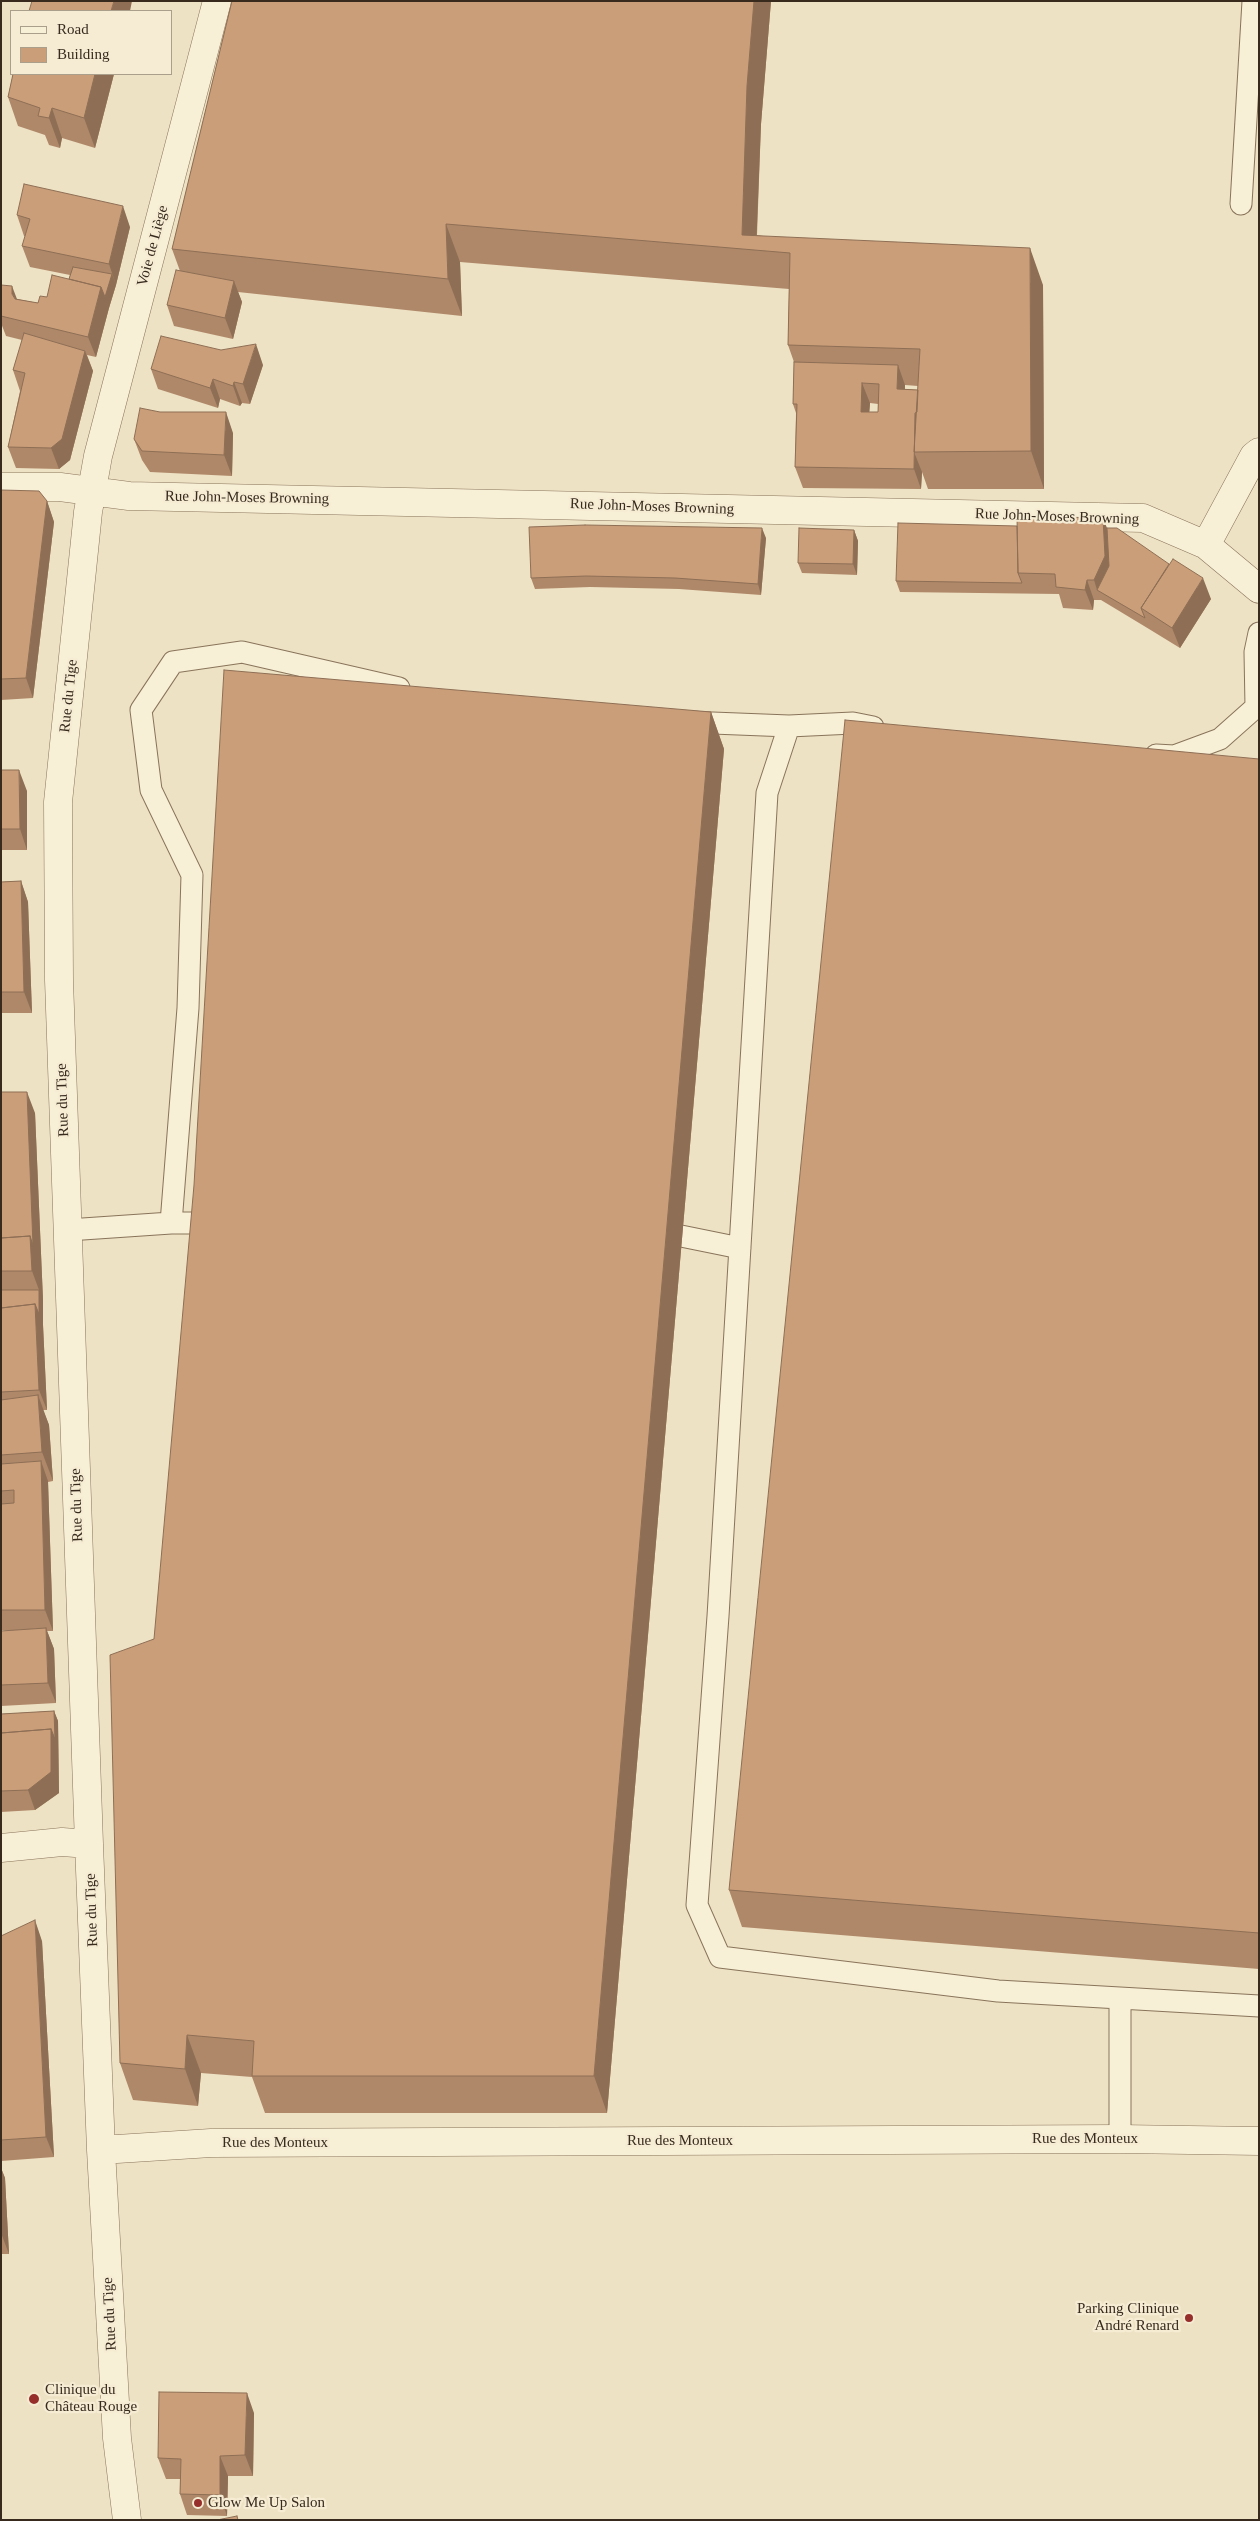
<!DOCTYPE html>
<meta charset="utf-8">
<style>
body{margin:0}
#map{position:relative;width:1260px;height:2521px;overflow:hidden;background:#eee2c4;font-family:Georgia,serif}
canvas{display:block}
.frame{position:absolute;inset:0;border:2px solid #382b1e;pointer-events:none}
.legend{position:absolute;left:10px;top:10px;width:162px;height:65px;box-sizing:border-box;background:#f5ecd3;border:1px solid #a99f8b;margin:0;padding:6px 9px;list-style:none;font-size:15px;color:#382b1e}
.legend li{display:flex;align-items:center;gap:10px;height:25px}
.legend b{width:25px;border:1px solid #a99f8b}
</style>
<div id="map">
<canvas width="1260" height="2521"></canvas>
<div class="frame"></div>
<ul class="legend">
<li><b style="height:6px;background:#f8efd7"></b>Road</li>
<li><b style="height:14px;background:#cb9e7a"></b>Building</li>
</ul>
</div>
<script>
const ctx = document.querySelector('canvas').getContext('2d');
ctx.lineJoin = 'round';
function shape(rows) {
  const path = new Path2D();
  for (const r of rows) {
    path.moveTo(r[0], r[1]);
    for (let i = 2; i < r.length; i += 2) path.lineTo(r[i], r[i + 1]);
  }
  return path;
}
function stroke(path, color, width, dash) {
  ctx.strokeStyle = color;
  ctx.lineWidth = width;
  ctx.lineCap = dash ? 'butt' : 'round';
  ctx.setLineDash(dash || []);
  ctx.stroke(path);
}
function fillPath(path, color) {
  ctx.fillStyle = color;
  ctx.fill(path, 'evenodd');
}
function label(font, color, halo, rows, align = 'center') {
  ctx.font = font + ' Georgia,serif';
  ctx.lineWidth = 4.5;
  ctx.setLineDash([]);
  ctx.textBaseline = 'middle';
  ctx.strokeStyle = halo;
  ctx.fillStyle = color;
  for (const [text, x, y, turn = 0] of rows) {
    ctx.save();
    ctx.translate(x, y);
    ctx.rotate((+turn || 0) * Math.PI / 180);
    ctx.textAlign = isNaN(turn) ? turn : align;
    if (halo) ctx.strokeText(text, 0, 0);
    ctx.fillText(text, 0, 0);
    ctx.restore();
  }
}
const service = shape([
 [1241,204,1253,1],
 [687,722,789,726],
 [873,727,853,723,789,726,767,793,718,1616,697,1905,720,1957,998,1991,1259,2006],
 [1156,755,1174,756,1220,739,1256,707,1255,652,1259,633],
 [171,1223,188,1008,192,875,151,790,141,710,173,662,242,652,399,688],
 [68,1230,171,1223,208,1223],
 [681,1236,740,1248],
 [1120,2139,1120,1999]
]);
const minor = shape([
 [1,487,60,487,129,496,1143,518,1206,545,1259,589],
 [1206,545,1254,456,1259,452],
 [1,1848,62,1842,89,1844],
 [101,2150,211,2143,1120,2139,1259,2141],
 [127,2520,117,2438,101,2150,89,1844,59,980,58,802,88,512,98,456,217,1]
]);
stroke(service, '#88745a', 23);
stroke(minor, '#88745a', 29);
stroke(service, '#f8efd7', 21);
stroke(minor, '#f8efd7', 28);
fillPath(shape([
 [232,1,771,1,761,124,757,235,1043,285,1044,489,928,489,922,472,921,489,803,488,795,467,796,413,793,404,794,362,788,345,789,289,460,262,462,316,238,292,242,302,233,339,174,326,167,305,180,271,172,249],
 [905,385,918,386,918,390,905,389],
 [870,403,878,404,878,412,869,412],
 [13,74,114,74,95,148,62,138,60,148,49,145,45,135,18,126,8,97],
 [17,215,130,227,116,285,109,308,96,357,87,355,93,371,70,460,59,469,16,468,8,447,20,391,13,370,22,340,6,336,1,323,1,316,17,299,38,303,47,297,69,279,70,275,30,267,22,246,25,236,24,236],
 [263,365,250,404,242,403,240,406,220,399,218,408,158,389,151,369],
 [160,412,233,433,232,476,150,472,142,460,134,439],
 [1,490,47,501,54,522,33,698,1,700],
 [1107,528,1211,599,1180,648,1149,629,1101,600,1094,600,1093,610,1063,608,1059,594,900,592,896,581],
 [854,530,858,541,857,575,802,573,798,563],
 [766,538,761,595,679,589,590,587,535,589,531,578],
 [711,712,724,749,607,2113,265,2113,252,2077,201,2073,198,2106,133,2100,120,2063,154,1639],
 [1259,759,1259,1969,742,1927,729,1890],
 [1,770,27,791,27,850,1,850],
 [21,881,28,902,32,1013,1,1013,1,882],
 [1,1092,35,1113,43,1300,43,1325,47,1410,43,1410,49,1425,53,1481,48,1482,53,1631,47,1631,54,1649,56,1703,1,1706,1,1631,11,1630,1,1630],
 [54,1711,58,1721,59,1793,35,1810,1,1812,1,1714],
 [1,1936,42,1941,54,2157,1,2161],
 [1,2168,5,2178,9,2254,1,2254],
 [254,2413,253,2476,228,2476,227,2516,187,2515,180,2494,180,2479,166,2479,158,2458]
]), '#af8869');
fillPath(shape([
 [114,1,132,1,130,11,111,11],
 [754,1,771,1,761,124,756,250,742,235,747,86],
 [95,74,114,74,95,148,84,118],
 [52,108,62,138,60,148,49,118],
 [123,206,130,227,116,285,109,264],
 [446,224,460,262,462,316,448,279],
 [1030,248,1043,285,1044,489,1031,451],
 [112,274,116,285,109,308,96,357,88,337,101,287],
 [234,281,242,302,233,339,225,318],
 [12,286,20,307,12,294],
 [256,344,263,365,250,404,243,384],
 [85,351,93,371,70,460,59,469,51,448],
 [898,365,905,385,904,409,897,389],
 [213,379,220,399,218,408,210,388],
 [234,382,242,403,240,406,233,386],
 [862,383,870,403,868,433,861,412],
 [226,412,233,433,232,476,224,455],
 [915,413,923,433,914,452,922,472,921,489,914,469],
 [47,501,54,522,33,698,26,678],
 [1103,518,1111,538,1113,577,1097,590,1094,580],
 [762,528,766,538,761,595,758,584],
 [854,530,858,541,857,575,853,564],
 [1203,578,1211,599,1180,648,1172,628],
 [1087,580,1094,600,1093,610,1085,590],
 [711,712,724,749,607,2113,594,2076],
 [19,770,27,791,27,850,20,829],
 [21,881,28,902,32,1013,24,992],
 [27,1092,35,1113,43,1300,43,1325,47,1410,39,1390,35,1304,39,1290,32,1271,30,1236],
 [38,1395,49,1425,53,1481,42,1452],
 [41,1461,48,1481,53,1631,45,1610],
 [46,1628,54,1649,56,1703,48,1683],
 [54,1711,58,1721,59,1793,35,1810,28,1790,51,1729],
 [35,1920,42,1941,54,2157,46,2137],
 [187,2035,201,2073,198,2106,185,2069],
 [1,2168,5,2178,9,2254,1,2233],
 [247,2393,254,2413,253,2476,245,2455],
 [220,2456,228,2476,227,2516,220,2495]
]), '#8e6f55');
const building = shape([
 [32,1,114,1,111,11,29,11,32,1],
 [232,1,754,1,747,86,742,235,1030,248,1031,451,914,452,920,349,788,345,790,253,446,224,448,279,172,249,232,1],
 [13,74,95,74,84,118,52,108,49,118,38,116,40,108,8,97,13,74],
 [24,184,123,206,109,264,22,246,30,219,17,215,24,184],
 [73,267,112,274,105,297,101,287,69,279,73,267],
 [176,270,234,281,225,318,167,305,176,270],
 [52,275,101,287,88,337,1,316,1,285,12,286,12,294,15,299,38,303,40,296,47,297,52,275],
 [24,333,85,351,62,439,51,448,8,447,25,373,13,370,24,333],
 [161,336,221,350,256,344,243,384,234,382,233,386,213,379,210,388,151,369,161,336],
 [794,362,898,365,897,389,918,390,917,412,915,413,914,469,795,467,797,404,793,404,794,362],
 [862,383,879,384,878,412,861,412,862,383],
 [140,408,160,412,226,412,224,455,142,451,134,439,140,408],
 [1,490,39,491,47,501,26,678,1,679,1,490],
 [1017,516,1103,518,1105,556,1094,580,1087,580,1085,590,1056,587,1055,574,1018,573,1017,516],
 [898,523,1017,526,1018,573,1022,583,896,581,898,523],
 [585,525,762,528,758,584,675,578,586,576,531,578,529,527,585,525],
 [799,528,854,530,853,564,798,563,799,528],
 [1107,528,1117,528,1169,564,1141,608,1145,618,1097,590,1109,566,1107,528],
 [1173,559,1203,578,1172,628,1141,608,1173,559],
 [224,670,711,712,594,2076,252,2076,254,2041,187,2035,185,2069,120,2063,110,1655,154,1639,194,1185,224,670],
 [845,720,1259,759,1259,1933,729,1890,845,720],
 [1,770,19,770,20,829,1,829,1,770],
 [21,881,24,992,1,992,1,882,21,881],
 [1,1092,27,1092,33,1245,30,1236,1,1238,1,1092],
 [30,1236,32,1271,1,1271,1,1238,30,1236],
 [1,1290,39,1290,39,1314,35,1304,1,1308,1,1290],
 [35,1304,39,1390,1,1392,1,1308,35,1304],
 [38,1395,42,1452,1,1455,1,1400,38,1395],
 [41,1461,45,1610,1,1610,1,1504,14,1503,14,1490,1,1491,1,1464,41,1461],
 [46,1628,48,1683,1,1685,1,1631,46,1628],
 [54,1711,55,1739,51,1729,1,1733,1,1714,54,1711],
 [51,1729,51,1772,28,1790,1,1791,1,1733,51,1729],
 [35,1920,46,2137,1,2140,1,1936,35,1920],
 [159,2392,247,2393,245,2455,220,2456,220,2495,180,2494,181,2459,158,2458,159,2392],
 [237,2516,238,2520,217,2520,237,2516]
]);
fillPath(building, '#cb9e7a');
stroke(building, '#8e6f55', 1);
for (const [x, y, r, color] of [
 [1189,2318,5,"#962e2b"],
 [34,2399,6,"#962e2b"],
 [198,2503,5,"#962e2b"]
]) {
  const dot = new Path2D();
  dot.arc(x, y, r, 0, 2 * Math.PI);
  ctx.fillStyle = color;
  ctx.fill(dot);
  stroke(dot, '#f5ecd3', 2);
}
label('15px', '#382b1e', '#f5ecd3', [
 ["Voie de Liège",153,246,-75],
 ["Rue John-Moses Browning",247,498,1],
 ["Rue John-Moses Browning",652,507,2],
 ["Rue John-Moses Browning",1057,517,2],
 ["Rue du Tige",69,696,-84],
 ["Rue du Tige",63,1100,-92],
 ["Rue du Tige",77,1505,-92],
 ["Rue du Tige",92,1910,-92],
 ["Rue des Monteux",1085,2139],
 ["Rue des Monteux",680,2141],
 ["Rue des Monteux",275,2143],
 ["Rue du Tige",110,2314,-93]
]);
label('15px', '#382b1e', '#f5ecd3', [
 ["Parking Clinique",1179,2309,"right"],
 ["André Renard",1179,2326,"right"],
 ["Clinique du",45,2390],
 ["Château Rouge",45,2407],
 ["Glow Me Up Salon",208,2503]
], 'left');
</script>
